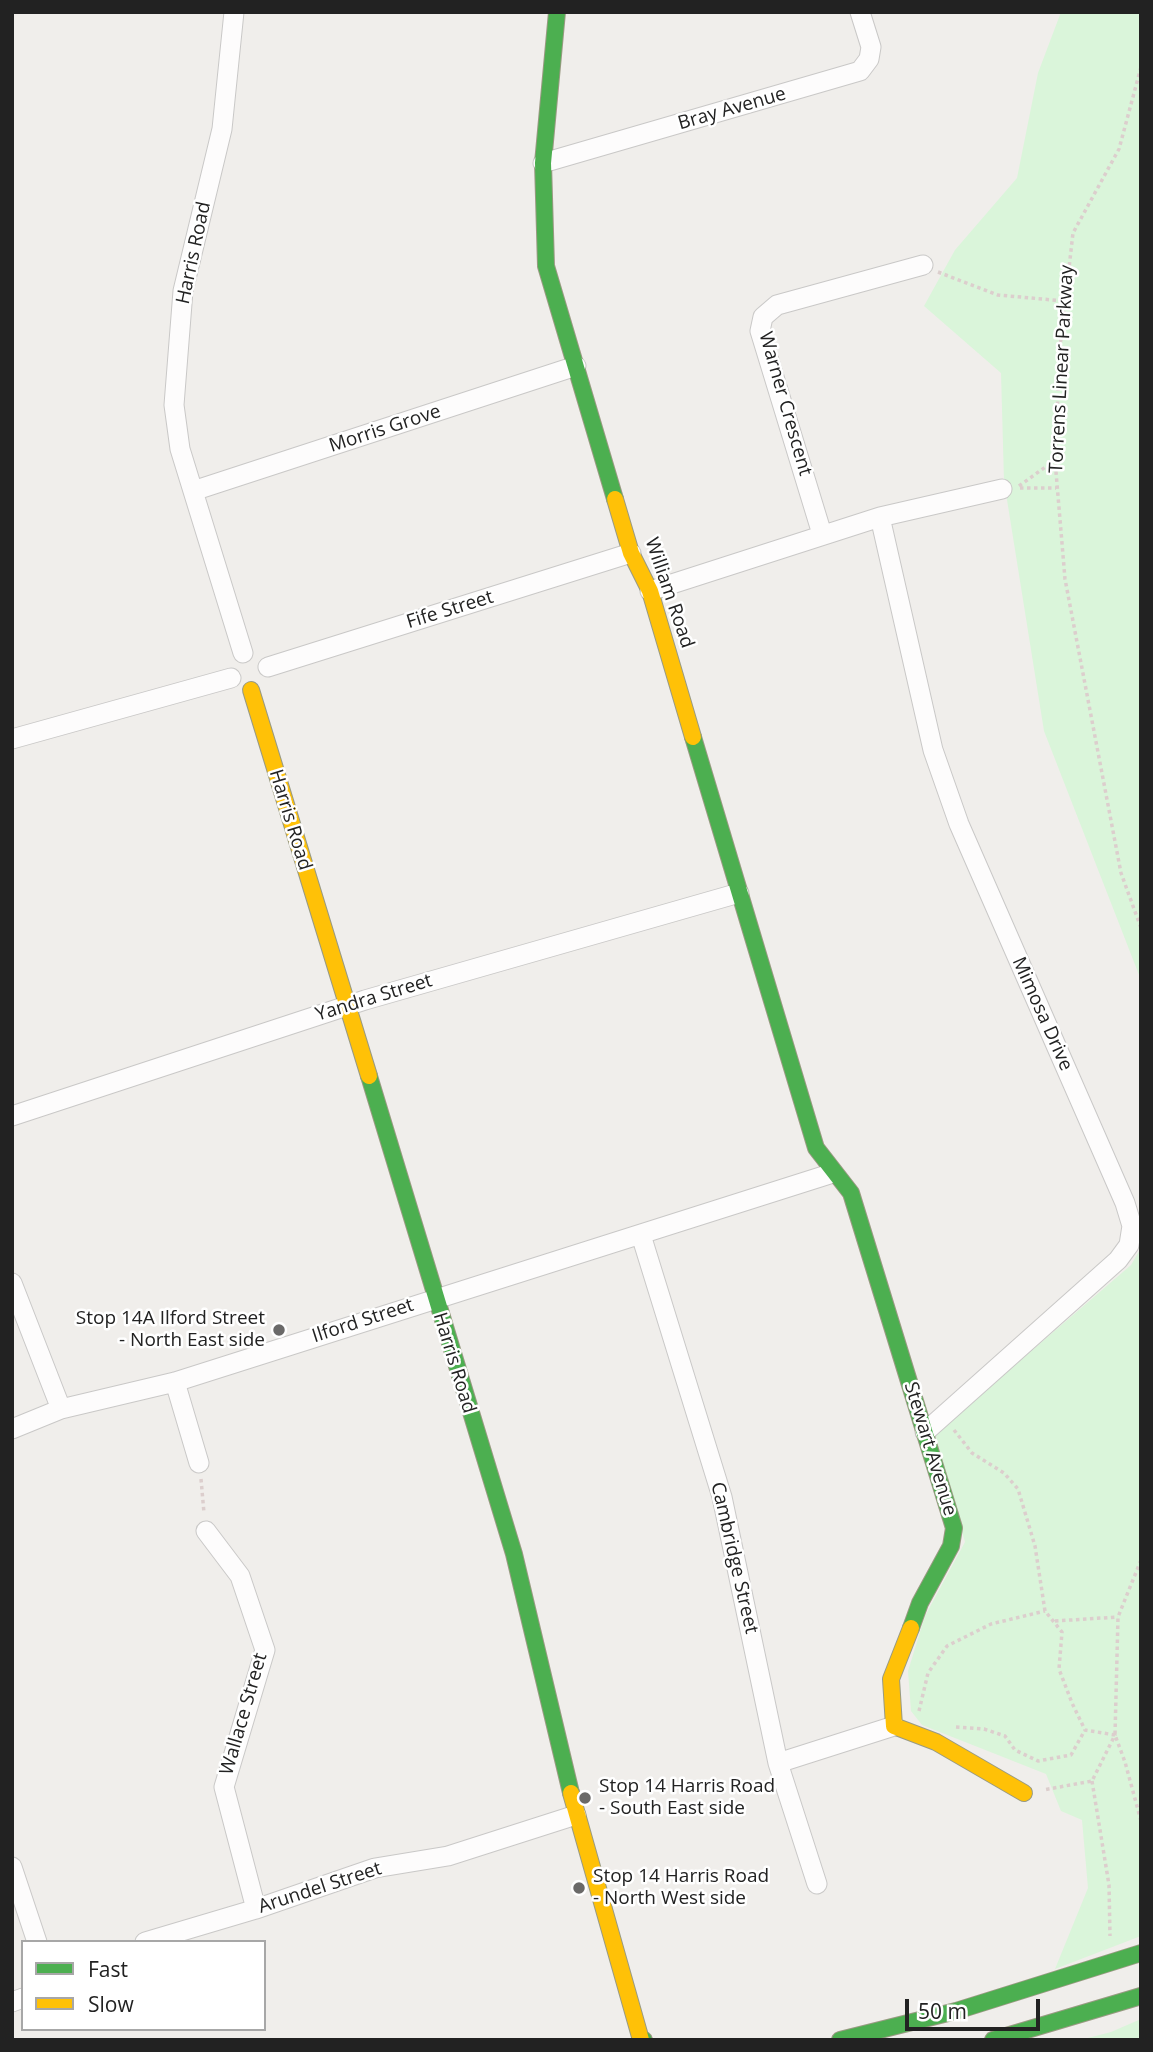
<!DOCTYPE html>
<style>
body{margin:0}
#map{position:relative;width:1153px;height:2052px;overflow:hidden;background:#f0eeeb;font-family:"Open Sans",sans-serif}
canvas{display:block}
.frame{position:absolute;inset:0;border:14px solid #222;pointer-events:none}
.legend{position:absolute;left:21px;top:1940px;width:245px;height:91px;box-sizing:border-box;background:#fff;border:2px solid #a7a7a7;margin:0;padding:9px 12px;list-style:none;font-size:21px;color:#222}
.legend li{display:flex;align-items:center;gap:14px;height:35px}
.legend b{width:35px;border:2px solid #a7a7a7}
.scale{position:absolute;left:905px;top:1999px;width:135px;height:32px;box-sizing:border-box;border:4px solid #222;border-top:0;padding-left:9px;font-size:21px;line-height:24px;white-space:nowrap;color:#222;-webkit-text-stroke:5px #fff;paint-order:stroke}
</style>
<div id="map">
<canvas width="1153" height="2052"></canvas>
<div class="frame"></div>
<ul class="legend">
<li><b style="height:9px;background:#4caf50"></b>Fast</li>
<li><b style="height:9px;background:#ffc107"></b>Slow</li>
</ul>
<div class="scale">50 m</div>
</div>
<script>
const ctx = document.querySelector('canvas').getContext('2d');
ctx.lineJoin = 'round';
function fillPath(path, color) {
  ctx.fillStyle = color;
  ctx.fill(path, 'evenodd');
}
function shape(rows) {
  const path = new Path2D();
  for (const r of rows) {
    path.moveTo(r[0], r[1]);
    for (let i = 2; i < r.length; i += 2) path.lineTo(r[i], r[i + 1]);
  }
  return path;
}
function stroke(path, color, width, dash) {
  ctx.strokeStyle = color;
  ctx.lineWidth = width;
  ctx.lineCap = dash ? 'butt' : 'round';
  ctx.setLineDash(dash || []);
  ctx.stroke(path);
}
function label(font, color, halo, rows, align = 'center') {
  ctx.font = font + ' "Open Sans",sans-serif';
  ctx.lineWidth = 5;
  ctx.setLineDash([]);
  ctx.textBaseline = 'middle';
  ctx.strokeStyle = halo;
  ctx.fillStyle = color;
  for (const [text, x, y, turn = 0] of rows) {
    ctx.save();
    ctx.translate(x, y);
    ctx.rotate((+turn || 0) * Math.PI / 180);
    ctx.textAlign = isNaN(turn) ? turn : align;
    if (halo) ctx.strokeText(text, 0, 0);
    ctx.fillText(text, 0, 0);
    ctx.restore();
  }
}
fillPath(shape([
 [1061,12,1141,12,1141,980,1044,731,1004,481,1001,373,924,306,955,250,1017,178,1038,73],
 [1141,1248,1141,1936,1055,1969,1088,1888,1082,1820,1061,1811,1046,1774,922,1725,911,1711,908,1671,925,1616,965,1542,935,1434,1131,1265],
 [1141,2019,1141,2040,1080,2040,1111,2032]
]), '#daf5da');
const street = shape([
 [234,12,222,129,183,291,174,405,180,449,243,653],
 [543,163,860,71,869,59,871,47,860,12],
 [193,491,576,366],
 [880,517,933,750,959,824,1125,1203,1132,1226,1129,1245,1118,1260,925,1432],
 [822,534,760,331,763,317,777,305,923,265],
 [650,591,880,517,1002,489],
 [268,667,631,553],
 [12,739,231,678],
 [12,1116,365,1000,739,893],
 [641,1235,722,1497,778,1763,817,1884],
 [12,1283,61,1409],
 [175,1382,199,1463],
 [12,1429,61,1409,175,1382,833,1173],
 [206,1531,240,1576,265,1650,224,1787,256,1909],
 [778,1763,894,1726],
 [12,1867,37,1942],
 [145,1942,256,1909,375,1868,448,1856,576,1815],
 [12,2002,23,1998]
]);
const fast = shape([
 [557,12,543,163,546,266,615,499],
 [693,737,816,1148,851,1193,954,1528,951,1546,920,1603,911,1628],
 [369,1076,514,1554,571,1793],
 [641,2038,644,2040],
 [840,2040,956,2011,1141,1953],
 [993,2040,1141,1996]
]);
const slow = shape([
 [615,499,631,553,650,591,693,737],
 [251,690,369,1076],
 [911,1628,891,1679,894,1726,936,1742,1024,1793],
 [571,1793,641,2040]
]);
stroke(street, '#c9c8c7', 21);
stroke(fast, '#999a82', 18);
stroke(slow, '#999a82', 18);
stroke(shape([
 [1141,67,1119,149,1073,233,1060,347,1055,460,1065,579,1121,873,1141,928],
 [938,272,998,295,1064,301],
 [1019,486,1055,460],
 [1020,488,1056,488],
 [954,1430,972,1453,1004,1473,1018,1489,1035,1546,1045,1611,1062,1632,1059,1669,1072,1703,1085,1730,1115,1735,1092,1781,1043,1790],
 [201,1479,204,1513],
 [1141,1560,1118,1617,1115,1735,1125,1762,1141,1821],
 [1055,1621,1118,1617],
 [919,1711,928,1673,947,1646,991,1624,1045,1611],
 [956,1727,984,1729,1005,1736,1015,1750,1038,1761,1071,1755,1085,1730],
 [1092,1781,1109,1885,1110,1936]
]), '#dccecd', 3.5, [3.5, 3.5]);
stroke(street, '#fdfcfc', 19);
stroke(fast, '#4caf50', 16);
stroke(slow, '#ffc107', 16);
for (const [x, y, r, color] of [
 [279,1330,7,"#6a6968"],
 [585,1798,7,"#6a6968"],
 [579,1888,7,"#6a6968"]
]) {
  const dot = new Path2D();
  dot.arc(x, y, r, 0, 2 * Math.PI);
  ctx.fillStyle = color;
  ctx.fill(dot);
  stroke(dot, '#fff', 2.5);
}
label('19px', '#222', '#fff', [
 ["Bray Avenue",732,109,-16],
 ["Harris Road",194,253,-78],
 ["Torrens Linear Parkway",1062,369,-87],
 ["Warner Crescent",785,404,74],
 ["Morris Grove",385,429,-18],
 ["William Road",669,593,71],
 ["Fife Street",450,610,-17],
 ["Harris Road",290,820,73],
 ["Yandra Street",374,998,-17],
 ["Mimosa Drive",1042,1014,66],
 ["Ilford Street",363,1321,-18],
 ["Harris Road",454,1363,73],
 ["Stewart Avenue",930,1449,73],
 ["Cambridge Street",734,1558,77],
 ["Wallace Street",244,1714,-74],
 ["Arundel Street",320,1888,-18]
]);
label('19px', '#222', '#fff', [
 ["Stop 14A Ilford Street",265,1319,"right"],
 ["- North East side",265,1341,"right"],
 ["Stop 14 Harris Road",599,1787],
 ["- South East side",599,1809],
 ["Stop 14 Harris Road",593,1877],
 ["- North West side",593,1899]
], 'left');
</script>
